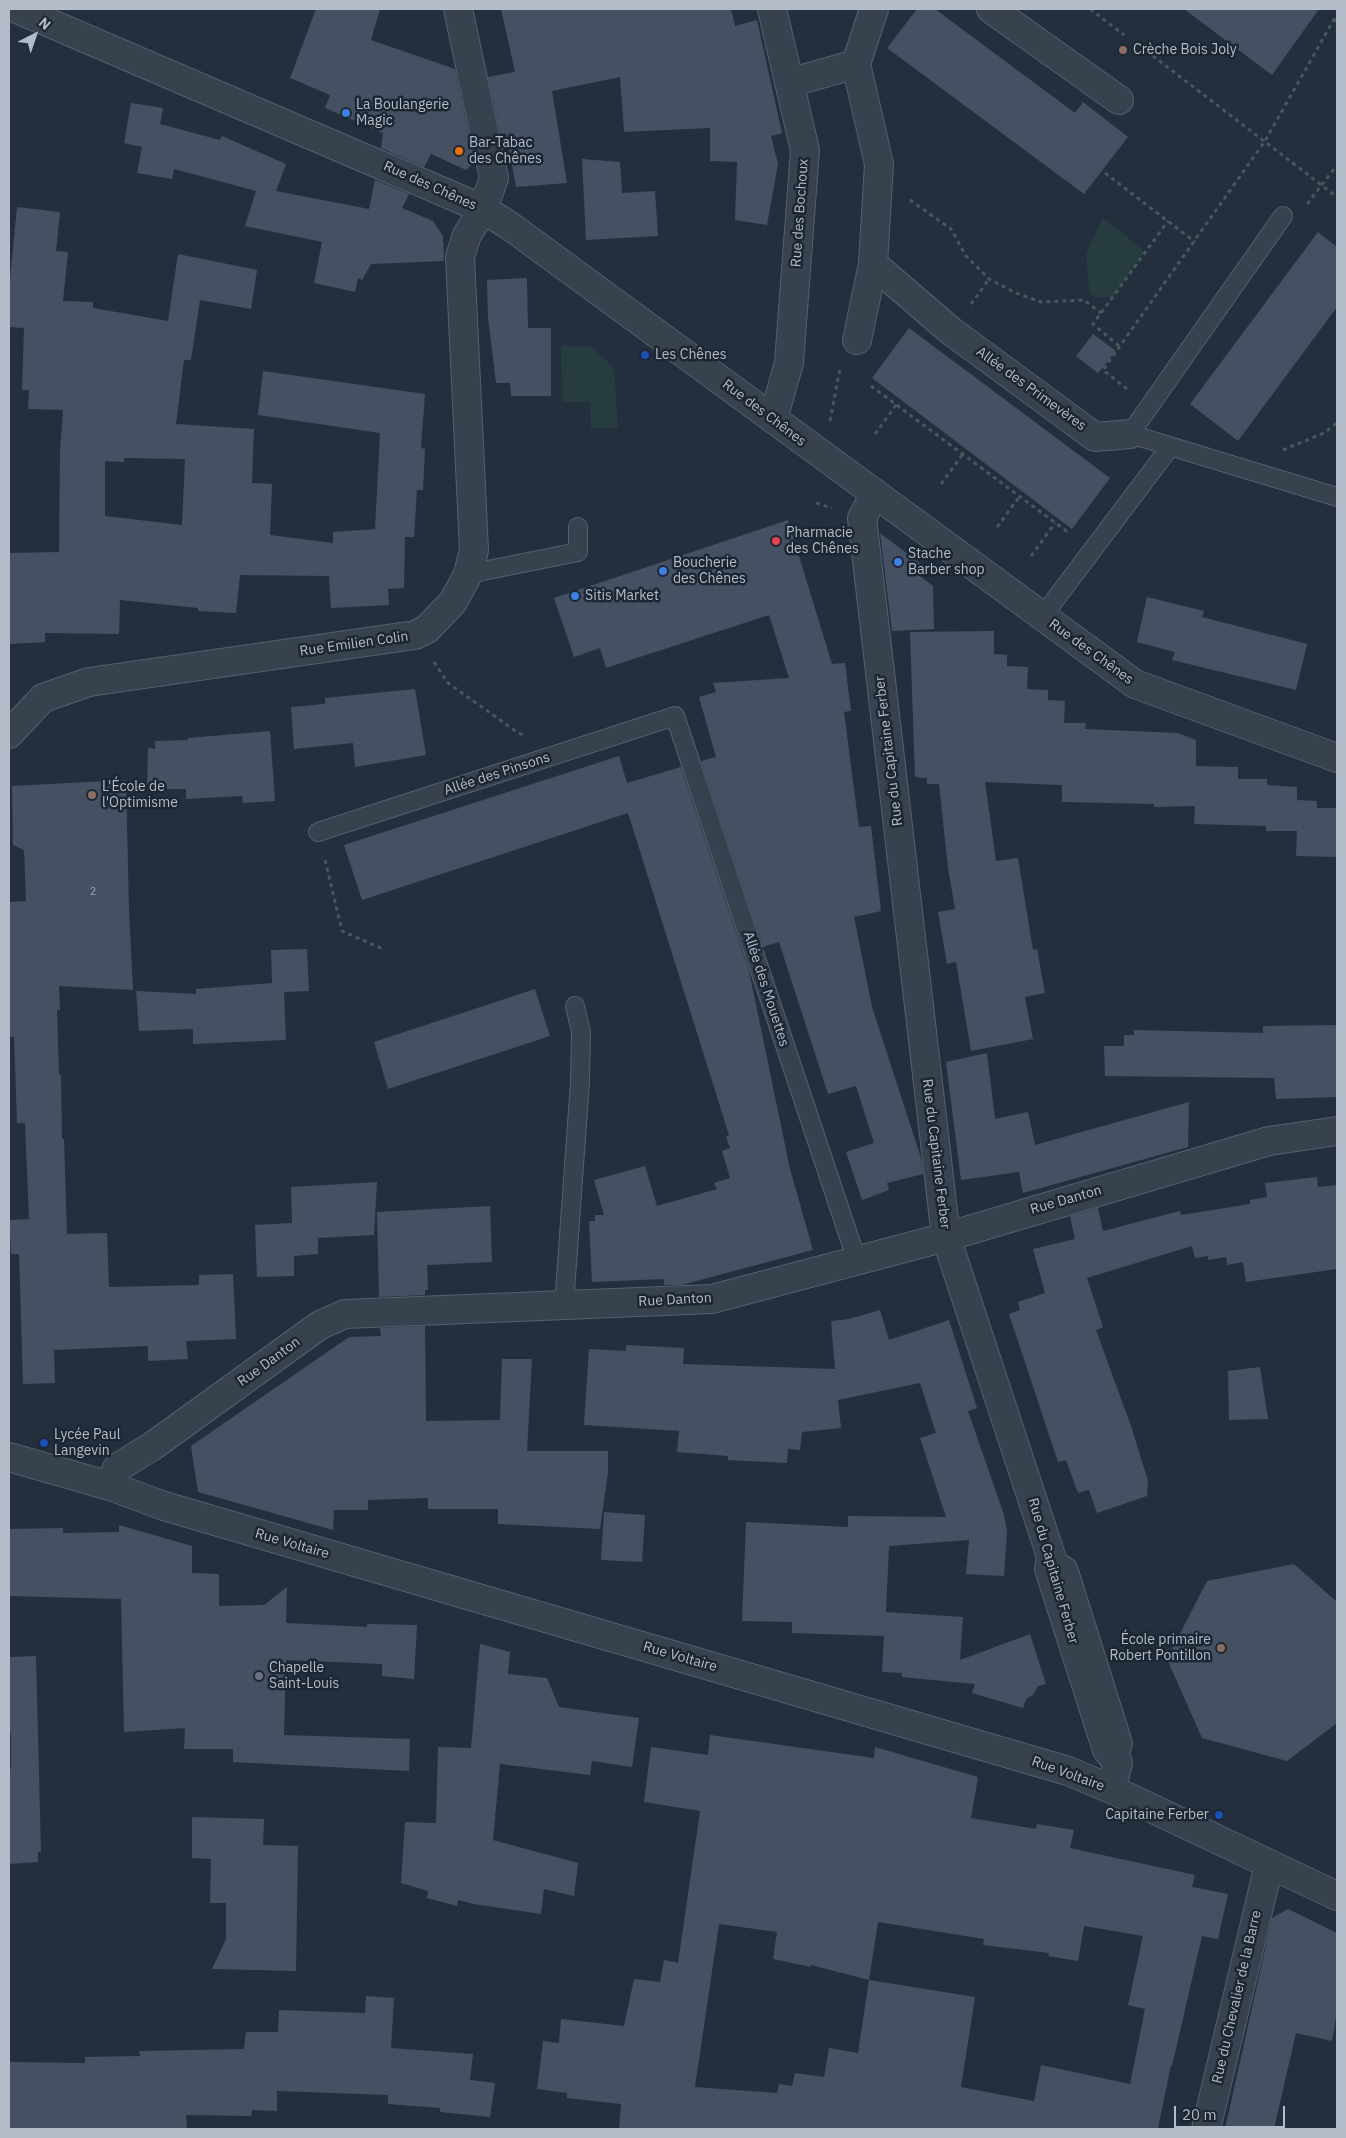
<!DOCTYPE html>
<meta charset="utf-8">
<style>
body{margin:0}
#map{position:relative;width:1346px;height:2138px;overflow:hidden;background:#242f3e;font-family:"IBM Plex Sans",sans-serif}
canvas{display:block}
.frame{position:absolute;inset:0;border:10px solid #b4bcc9;pointer-events:none}
.north{position:absolute;left:10px;top:10px;width:50px;height:50px;-webkit-text-stroke:4px #1d2633;paint-order:stroke;rotate:41deg;font-size:14px;font-weight:700;line-height:20px;text-align:center;color:#b4bcc9}
.north::after{content:'';display:block;margin:auto;width:18px;height:22px;background:#b4bcc9;clip-path:polygon(50% 0,100% 100%,50% 72%,0 100%)}
.scale{position:absolute;left:1174px;top:2106px;width:111px;height:22px;box-sizing:border-box;border:2px solid #b4bcc9;border-top:0;padding-left:6px;font-size:15px;line-height:18px;white-space:nowrap;color:#b4bcc9;-webkit-text-stroke:4px #1d2633;paint-order:stroke}
</style>
<div id="map">
<canvas width="1346" height="2138"></canvas>
<div class="frame"></div>
<div class="north">N</div>
<div class="scale">20 m</div>
</div>
<script>
const ctx = document.querySelector('canvas').getContext('2d');
ctx.lineJoin = 'round';
function fillPath(path, color) {
  ctx.fillStyle = color;
  ctx.fill(path, 'evenodd');
}
function shape(rows) {
  const path = new Path2D();
  for (const r of rows) {
    path.moveTo(r[0], r[1]);
    for (let i = 2; i < r.length; i += 2) path.lineTo(r[i], r[i + 1]);
  }
  return path;
}
function stroke(path, color, width, dash) {
  ctx.strokeStyle = color;
  ctx.lineWidth = width;
  ctx.lineCap = dash ? 'butt' : 'round';
  ctx.setLineDash(dash || []);
  ctx.stroke(path);
}
function label(font, color, halo, rows, align = 'center') {
  ctx.font = font + ' "IBM Plex Sans",sans-serif';
  ctx.lineWidth = 5;
  ctx.setLineDash([]);
  ctx.textBaseline = 'middle';
  ctx.strokeStyle = halo;
  ctx.fillStyle = color;
  for (const [text, x, y, turn = 0] of rows) {
    ctx.save();
    ctx.translate(x, y);
    ctx.rotate((+turn || 0) * Math.PI / 180);
    ctx.textAlign = isNaN(turn) ? turn : align;
    if (halo) ctx.strokeText(text, 0, 0);
    ctx.fillText(text, 0, 0);
    ctx.restore();
  }
}
fillPath(shape([
 [1103,217,1145,252,1113,297,1093,298,1089,288,1086,255],
 [561,346,591,347,614,367,618,428,591,428,590,402,562,402]
]), '#263c3f');
fillPath(shape([
 [316,9,380,9,371,40,455,69,475,162,466,170,431,154,424,167,381,148,383,133,325,108,330,95,290,78],
 [501,9,731,9,735,26,757,20,782,133,771,136,778,164,767,225,735,220,737,162,710,161,710,128,624,132,620,77,552,91,567,183,516,187,506,133,501,137,488,77,515,72],
 [917,9,935,9,1075,113,1083,102,1128,137,1084,194,887,48],
 [1184,9,1319,9,1272,75],
 [131,103,163,108,160,124,220,140,222,136,286,164,276,191,369,209,375,180,409,194,402,208,433,221,443,236,444,261,371,264,362,280,358,278,355,292,314,283,322,242,245,226,256,191,174,169,172,179,137,173,142,147,124,143],
 [582,159,620,162,622,193,655,191,658,236,586,240],
 [17,207,60,212,56,251,68,252,63,301,93,302,93,308,168,321,178,254,257,270,251,309,200,300,191,360,184,360,176,424,254,429,252,483,272,484,270,535,333,543,333,532,375,529,380,433,258,415,263,371,425,394,421,448,425,449,423,490,417,490,414,537,405,537,404,588,388,589,389,605,331,608,329,576,240,575,236,613,198,611,198,608,120,600,119,634,45,633,45,642,9,644,9,553,59,552,60,451,63,410,28,409,29,390,22,390,24,328,9,327,9,290],
 [124,458,185,459,182,525,105,516,105,461,124,462],
 [1318,232,1337,247,1337,307,1238,441,1190,404],
 [527,278,528,328,551,328,551,396,511,396,510,383,496,383,488,317,487,280],
 [909,328,1110,478,1072,529,872,378],
 [1093,334,1116,351,1098,373,1076,356],
 [788,520,832,664,845,663,851,711,844,712,859,827,871,826,881,911,854,917,872,1007,921,1158,923,1174,887,1183,889,1190,862,1200,846,1152,874,1143,856,1086,828,1094,779,942,763,947,701,761,716,757,699,697,716,692,713,683,789,678,769,615,606,668,600,648,574,657,554,598],
 [880,533,926,568,920,576,933,586,934,629,892,631],
 [1147,597,1204,611,1202,617,1307,644,1296,690,1172,660,1175,652,1137,642],
 [994,631,994,654,1007,655,1007,666,1028,667,1027,689,1048,690,1048,700,1065,701,1064,723,1086,723,1085,729,1177,733,1196,740,1196,766,1238,767,1238,779,1267,779,1267,785,1297,787,1297,800,1317,801,1317,808,1337,808,1337,857,1296,856,1297,831,1266,831,1266,826,1194,824,1195,806,1154,807,1154,804,1062,802,1062,785,985,782,996,861,1018,858,1033,950,1037,949,1045,993,1025,997,1033,1039,971,1051,956,962,947,964,938,912,955,909,948,868,939,784,927,784,927,778,915,777,910,632],
 [415,689,426,755,355,767,353,743,294,749,291,707,325,704,325,698],
 [270,731,275,801,243,803,242,796,186,799,186,789,147,789,148,748,155,749,155,741,188,740,188,738],
 [619,756,627,783,681,767,749,971,790,1169,813,1250,681,1285,664,1285,664,1279,592,1282,589,1221,595,1221,595,1215,604,1215,594,1180,645,1166,657,1206,717,1189,714,1183,730,1178,722,1151,730,1148,726,1137,729,1135,628,813,362,900,344,845],
 [126,780,129,910,133,990,59,986,60,1010,57,1010,59,1075,61,1075,62,1139,64,1139,67,1234,107,1233,109,1287,199,1285,199,1275,233,1274,236,1339,186,1341,188,1359,148,1361,148,1346,54,1350,55,1383,23,1384,19,1254,11,1254,9,1220,29,1219,25,1123,17,1123,14,1037,9,1037,9,902,26,901,24,850,13,845,12,786],
 [307,949,309,991,284,992,286,1040,193,1044,193,1029,139,1031,136,991,196,994,196,989,272,983,271,950],
 [535,989,550,1036,388,1089,374,1042],
 [1337,1025,1337,1097,1276,1099,1274,1078,1105,1076,1104,1046,1124,1046,1124,1035,1134,1035,1134,1030,1263,1033,1263,1026],
 [987,1053,995,1119,1028,1112,1035,1145,1189,1102,1188,1147,1023,1193,1019,1172,961,1180,946,1062],
 [1317,1177,1318,1187,1337,1185,1337,1269,1246,1282,1243,1262,1227,1265,1226,1257,1208,1260,1208,1256,1195,1258,1192,1246,1087,1278,1103,1327,1096,1330,1132,1429,1148,1481,1147,1496,1097,1513,1089,1490,1078,1493,1066,1460,1058,1462,1009,1314,1020,1310,1018,1302,1045,1293,1033,1249,1075,1239,1070,1216,1098,1208,1103,1231,1180,1211,1181,1215,1250,1204,1250,1200,1267,1197,1265,1183],
 [377,1182,374,1235,318,1238,318,1254,294,1256,294,1276,257,1277,255,1225,292,1223,291,1187],
 [490,1206,492,1262,427,1265,428,1290,425,1290,425,1295,379,1297,377,1212],
 [880,1310,889,1340,949,1320,977,1408,968,1411,1004,1515,1007,1532,1004,1576,966,1574,969,1540,889,1546,886,1612,963,1617,960,1660,1030,1634,1046,1684,1038,1686,1033,1695,1026,1699,1023,1708,972,1693,975,1684,902,1677,902,1673,882,1672,884,1636,792,1633,792,1622,742,1621,746,1522,848,1527,848,1516,946,1517,920,1438,936,1433,920,1383,838,1400,841,1428,802,1432,800,1450,788,1449,787,1463,728,1460,728,1456,677,1452,679,1431,584,1425,589,1349,626,1351,626,1345,684,1348,683,1364,835,1369,831,1321,849,1319],
 [425,1326,426,1421,500,1420,502,1359,532,1359,527,1451,608,1451,608,1472,600,1529,498,1524,498,1509,428,1509,428,1498,368,1500,368,1510,334,1510,333,1530,198,1492,191,1446,349,1337,381,1336,380,1328],
 [1260,1367,1268,1419,1229,1420,1228,1371],
 [604,1512,645,1515,642,1562,601,1560],
 [119,1525,192,1546,192,1573,219,1574,219,1606,264,1605,287,1587,286,1623,367,1627,367,1624,417,1625,414,1679,382,1676,382,1664,286,1660,284,1735,410,1739,409,1771,233,1762,233,1749,184,1749,185,1728,124,1732,121,1599,9,1596,9,1529,63,1528,63,1533,119,1532],
 [1294,1564,1337,1602,1337,1723,1287,1761,1202,1738,1167,1659,1207,1581],
 [480,1644,510,1652,508,1674,547,1678,559,1707,639,1718,632,1767,592,1761,590,1775,500,1764,493,1840,578,1863,574,1896,544,1889,541,1914,474,1904,458,1900,457,1906,427,1898,428,1891,401,1883,405,1822,436,1823,438,1747,471,1748],
 [36,1656,41,1852,38,1852,38,1862,9,1864,9,1769,11,1769,11,1734,9,1734,10,1657],
 [710,1735,874,1758,875,1747,978,1777,971,1818,1036,1829,1037,1824,1074,1830,1070,1848,1195,1875,1192,1887,1228,1894,1218,1939,1202,1936,1172,2066,1171,2065,1158,2129,619,2129,621,2104,567,2098,567,2093,537,2089,543,2041,559,2043,561,2019,624,2026,634,1979,660,1982,664,1960,678,1963,700,1811,644,1802,651,1747,708,1755],
 [878,1922,984,1939,983,1945,1049,1953,1048,1956,1078,1961,1084,1926,1143,1936,1128,2005,1145,2009,1130,2084,1041,2065,1034,2101,961,2087,975,1997,869,1980],
 [719,1924,777,1932,773,1959,811,1967,811,1965,869,1980,858,2053,829,2048,824,2077,795,2073,792,2086,779,2084,777,2093,695,2087],
 [192,1817,264,1819,263,1845,298,1846,296,1971,212,1969,226,1939,226,1903,210,1903,211,1859,192,1858],
 [1288,1909,1337,1933,1337,2012,1332,2041,1296,2033,1274,2129,1225,2129,1272,1918],
 [366,1996,394,1998,391,2048,473,2054,470,2080,495,2083,490,2117,440,2112,440,2108,388,2104,388,2095,277,2091,277,2111,252,2110,251,2116,186,2115,187,2129,9,2129,9,2062,85,2063,85,2057,140,2056,139,2051,244,2049,246,2032,278,2032,279,2010,365,2013]
]), '#455162');
const service = shape([
 [1283,216,1130,434,1337,497],
 [468,574,578,552,578,527],
 [1042,617,1170,447],
 [318,832,675,716,857,1261],
 [564,1305,580,1082,581,1032,575,1006],
 [1051,1556,1068,1568,1070,1574,1123,1743,1118,1763]
]);
const minor = shape([
 [17,9,483,209,510,226,1135,684,1337,758],
 [772,9,805,150,789,363,773,419],
 [991,9,1119,100],
 [856,64,879,164,873,264,857,340],
 [789,83,856,64,874,9],
 [873,264,951,331,1095,437,1130,434],
 [875,494,862,518,946,1237,1051,1556,1049,1569,1107,1750,1118,1763,1111,1789],
 [9,734,43,698,89,682,415,635,427,629,453,602,468,574,474,550,460,257,467,235,483,209,494,178,458,9],
 [9,1457,110,1486,164,1506,1068,1771,1111,1789,1337,1896],
 [110,1486,117,1468,154,1445,320,1325,345,1314,712,1299,946,1237,1269,1141,1337,1131],
 [1206,2129,1269,1865]
]);
stroke(service, '#565f6c', 20);
stroke(minor, '#565f6c', 30);
stroke(shape([
 [1090,9,1124,35],
 [1335,18,1337,26],
 [1140,46,1337,197],
 [1105,173,1195,242],
 [910,200,951,229,966,256,989,279,1016,293,1041,302,1084,300,1101,313],
 [1307,204,1337,165],
 [971,304,989,279],
 [1119,346,1093,324,1168,221],
 [871,386,1069,533],
 [1127,389,1103,370,1265,141,1337,14],
 [830,421,840,368],
 [875,434,896,405],
 [1283,450,1324,433,1337,423],
 [941,484,963,454],
 [816,503,832,508],
 [997,527,1020,496],
 [1031,556,1055,523],
 [434,662,448,683,517,732,523,735],
 [325,860,342,931,383,949]
]), '#44595c', 3, [4, 4]);
stroke(service, '#38414e', 18);
stroke(minor, '#38414e', 28);
for (const [x, y, r, color] of [
 [1123,50,5,"#8d6e63"],
 [346,113,5,"#3f7fe0"],
 [459,151,5,"#e8710a"],
 [645,355,5,"#1a4fb4"],
 [776,541,5,"#e0444e"],
 [898,562,5,"#3f7fe0"],
 [663,571,5,"#3f7fe0"],
 [575,596,5,"#3f7fe0"],
 [92,795,5,"#8d6e63"],
 [44,1443,5,"#1a4fb4"],
 [1221,1648,5,"#8d6e63"],
 [259,1676,5,"#6b7280"],
 [1219,1815,5,"#1a4fb4"]
]) {
  const dot = new Path2D();
  dot.arc(x, y, r, 0, 2 * Math.PI);
  ctx.fillStyle = color;
  ctx.fill(dot);
  stroke(dot, '#1d2633', 2);
}
label('11px', '#98a1af', null, [
 ["2",93,892]
]);
label('14px', '#b4bcc9', '#1d2633', [
 ["Crèche Bois Joly",1133,50],
 ["La Boulangerie",356,105],
 ["Magic",356,121],
 ["Bar-Tabac",469,143],
 ["des Chênes",469,159],
 ["Les Chênes",655,355],
 ["Pharmacie",786,533],
 ["des Chênes",786,549],
 ["Stache",908,554],
 ["Barber shop",908,570],
 ["Boucherie",673,563],
 ["des Chênes",673,579],
 ["Sitis Market",585,596],
 ["L'École de",102,787],
 ["l'Optimisme",102,803],
 ["Lycée Paul",54,1435],
 ["Langevin",54,1451],
 ["École primaire",1211,1640,"right"],
 ["Robert Pontillon",1211,1656,"right"],
 ["Chapelle",269,1668],
 ["Saint-Louis",269,1684],
 ["Capitaine Ferber",1209,1815,"right"]
], 'left');
label('14px', '#b4bcc9', '#1d2633', [
 ["Rue des Chênes",430,186,24],
 ["Rue des Bochoux",800,213,-86],
 ["Allée des Primevères",1031,389,36],
 ["Rue des Chênes",764,413,37],
 ["Rue Emilien Colin",354,644,-8],
 ["Rue des Chênes",1091,652,36],
 ["Rue du Capitaine Ferber",889,751,-97],
 ["Allée des Pinsons",497,774,-18],
 ["Allée des Mouettes",766,989,72],
 ["Rue du Capitaine Ferber",936,1154,83],
 ["Rue Danton",1066,1200,-16],
 ["Rue Danton",675,1300,-3],
 ["Rue Danton",269,1362,-36],
 ["Rue Voltaire",292,1544,16],
 ["Rue du Capitaine Ferber",1053,1571,74],
 ["Rue Voltaire",680,1657,16],
 ["Rue Voltaire",1068,1774,20],
 ["Rue du Chevalier de la Barre",1237,1997,-77]
]);
</script>
